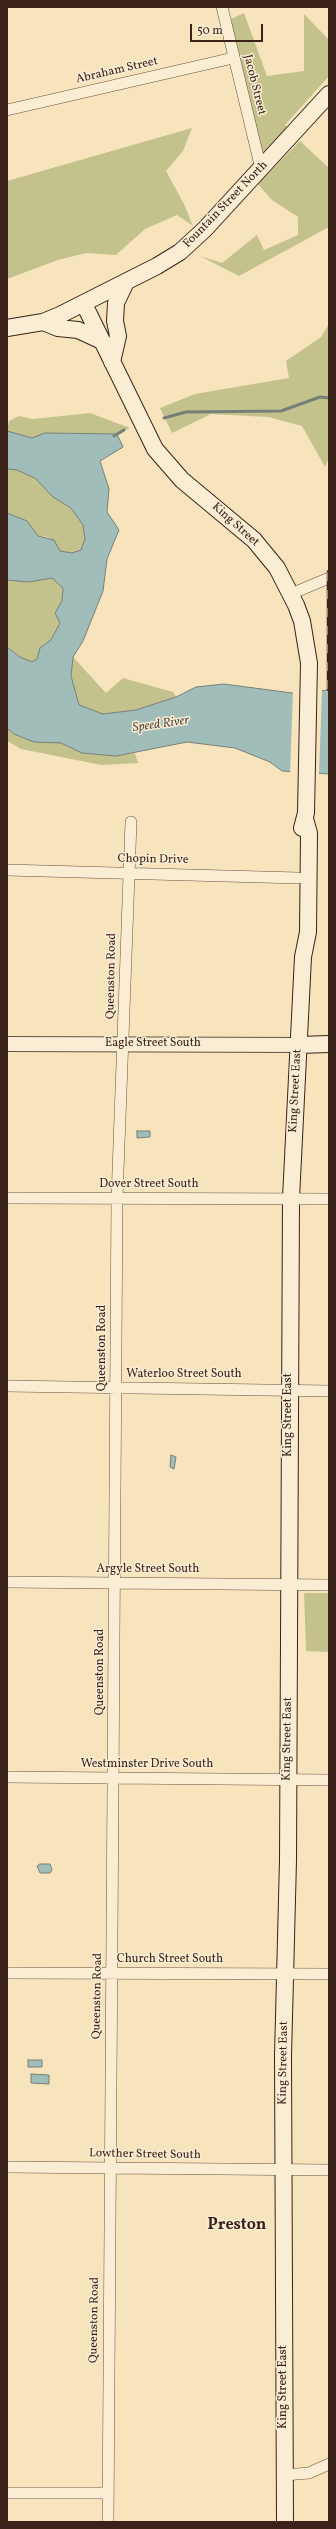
<!DOCTYPE html>
<style>
body{margin:0}
#map{position:relative;width:336px;height:2529px;overflow:hidden;background:#f8e4bc;font-family:Vollkorn,serif}
canvas{display:block}
.frame{position:absolute;inset:0;border:8px solid #3a2119;pointer-events:none}
.scale{position:absolute;left:190px;top:24px;width:73px;height:18px;box-sizing:border-box;border:2px solid #3a2119;border-top:0;padding-left:5px;font-size:12px;line-height:14px;white-space:nowrap;color:#3a2119;-webkit-text-stroke:3px #faedd3;paint-order:stroke}
</style>
<div id="map">
<canvas width="336" height="2529"></canvas>
<div class="frame"></div>
<div class="scale">50 m</div>
</div>
<script>
const ctx = document.querySelector('canvas').getContext('2d');
ctx.lineJoin = 'round';
function fillPath(path, color) {
  ctx.fillStyle = color;
  ctx.fill(path, 'evenodd');
}
function shape(rows) {
  const path = new Path2D();
  for (const r of rows) {
    path.moveTo(r[0], r[1]);
    for (let i = 2; i < r.length; i += 2) path.lineTo(r[i], r[i + 1]);
  }
  return path;
}
function stroke(path, color, width, dash) {
  ctx.strokeStyle = color;
  ctx.lineWidth = width;
  ctx.lineCap = dash ? 'butt' : 'round';
  ctx.setLineDash(dash || []);
  ctx.stroke(path);
}
function label(font, color, halo, rows, align = 'center') {
  ctx.font = font + ' Vollkorn,serif';
  ctx.lineWidth = 3;
  ctx.setLineDash([]);
  ctx.textBaseline = 'middle';
  ctx.strokeStyle = halo;
  ctx.fillStyle = color;
  for (const [text, x, y, turn = 0] of rows) {
    ctx.save();
    ctx.translate(x, y);
    ctx.rotate((+turn || 0) * Math.PI / 180);
    ctx.textAlign = isNaN(turn) ? turn : align;
    if (halo) ctx.strokeText(text, 0, 0);
    ctx.fillText(text, 0, 0);
    ctx.restore();
  }
}
fillPath(shape([
 [244,13,267,76,304,71,304,14,329,40,329,76,285,125,288,128,259,156,236,58,231,19],
 [192,128,183,151,166,171,184,204,193,226,177,215,145,229,116,255,86,253,58,260,7,279,7,181],
 [300,141,329,168,329,227,239,276,200,256,222,263,257,235,264,250,298,235,298,217,272,200,258,184],
 [329,324,329,457,325,467,302,426,268,417,211,414,172,433,160,408,195,394,289,378,286,361,321,337],
 [90,413,130,428,117,434,45,433,32,438,7,431,9,421,19,416,33,419],
 [7,469,17,470,35,478,53,497,71,508,83,525,85,539,81,550,72,553,60,551,48,537,38,536,27,521,7,513],
 [52,578,63,587,62,601,55,613,61,623,51,640,40,648,37,659,32,662,20,657,7,647,7,580,29,582],
 [73,657,106,693,123,678,173,692,176,697,136,710,103,714,79,706,71,676],
 [7,728,14,734,34,742,61,742,82,753,116,756,135,753,138,763,101,765,21,749,7,741],
 [304,1593,329,1593,329,1652,306,1651]
]), '#c3c28d');
const water = shape([
 [7,431,32,438,45,433,117,434,123,447,100,461,109,489,107,512,119,530,107,559,103,591,83,641,73,657,71,676,79,705,103,714,136,710,176,697,196,687,224,684,292,693,329,690,329,774,282,771,270,762,235,748,187,742,116,756,82,753,61,743,34,742,14,734,7,728,7,647,20,657,32,662,37,659,40,648,51,640,60,623,55,613,62,601,63,588,52,578,29,582,7,580,7,513,27,521,38,536,54,540,60,551,72,553,81,550,85,539,83,525,71,508,53,497,35,478,17,470,7,469,7,431],
 [137,1131,150,1131,150,1137,137,1138,137,1131],
 [171,1455,176,1457,174,1469,170,1467,171,1455],
 [40,1864,50,1864,52,1870,50,1873,40,1873,37,1866,40,1864],
 [28,2060,42,2060,42,2067,28,2067,28,2060],
 [31,2074,49,2075,49,2084,31,2083,31,2074]
]);
fillPath(water, '#a0bdb9');
stroke(water, '#777f79', 1);
fillPath(shape([
 [322,689,319,774,290,774,293,691]
]), '#f8e4bc');
stroke(shape([
 [164,418,186,412,281,411,320,397,329,398],
 [114,436,124,430]
]), '#777f79', 3);
const minor = shape([
 [222,7,261,169],
 [7,110,233,58],
 [291,594,329,578],
 [7,870,298,878],
 [7,1198,329,1199],
 [7,1386,329,1391],
 [7,1582,329,1585],
 [7,1777,329,1780],
 [7,1973,329,1974],
 [7,2167,329,2170],
 [284,2475,309,2473,329,2464],
 [7,2493,108,2493],
 [108,2522,117,1198,131,822]
]);
const tertiary = shape([
 [7,1044,299,1045]
]);
const secondary = shape([
 [84,304,155,449,182,480,254,540,277,568,296,605,302,621,309,663,306,813,302,828],
 [43,322,58,328,78,330,102,341],
 [7,328,43,322,60,315,157,266,180,252,205,229,329,94],
 [112,362,118,336,115,321,116,303,126,282],
 [299,1045,329,1044],
 [285,2522,283,2056,288,1860,291,1198,303,957,308,932,309,833,305,819]
]);
stroke(minor, '#6a5242', 12);
stroke(tertiary, '#6a5242', 16);
stroke(secondary, '#3a2119', 18);
stroke(minor, '#faedd3', 11);
stroke(tertiary, '#faedd3', 14);
stroke(secondary, '#faedd3', 16);
const rail = shape([
 [329,572,329,689]
]);
stroke(rail, '#3a2119', 4.5);
stroke(rail, '#faedd3', 3, [9]);
label('12px', '#3a2119', '#faedd3', [
 ["Abraham Street",117,71,-13],
 ["Jacob Street",254,85,76],
 ["Fountain Street North",226,205,-46],
 ["King Street",235,525,42],
 ["Chopin Drive",153,860,1],
 ["Queenston Road",112,976,-89],
 ["Eagle Street South",153,1044],
 ["King Street East",296,1091,-87],
 ["Dover Street South",149,1185],
 ["Queenston Road",103,1348,-90],
 ["Waterloo Street South",184,1375],
 ["King Street East",289,1415,-90],
 ["Argyle Street South",148,1570],
 ["Queenston Road",101,1672,-90],
 ["King Street East",288,1739,-89],
 ["Westminster Drive South",147,1765],
 ["Church Street South",170,1960],
 ["Queenston Road",98,1996,-89],
 ["King Street East",284,2063,-89],
 ["Lowther Street South",145,2155,1],
 ["Queenston Road",95,2320,-89],
 ["King Street East",284,2387,-90]
]);
label('italic 13px', '#595049', '#faedd3', [
 ["Speed River",161,725,-8]
]);
label('bold 16px', '#3a2119', '#faedd3', [
 ["Preston",237,2226]
]);
</script>
